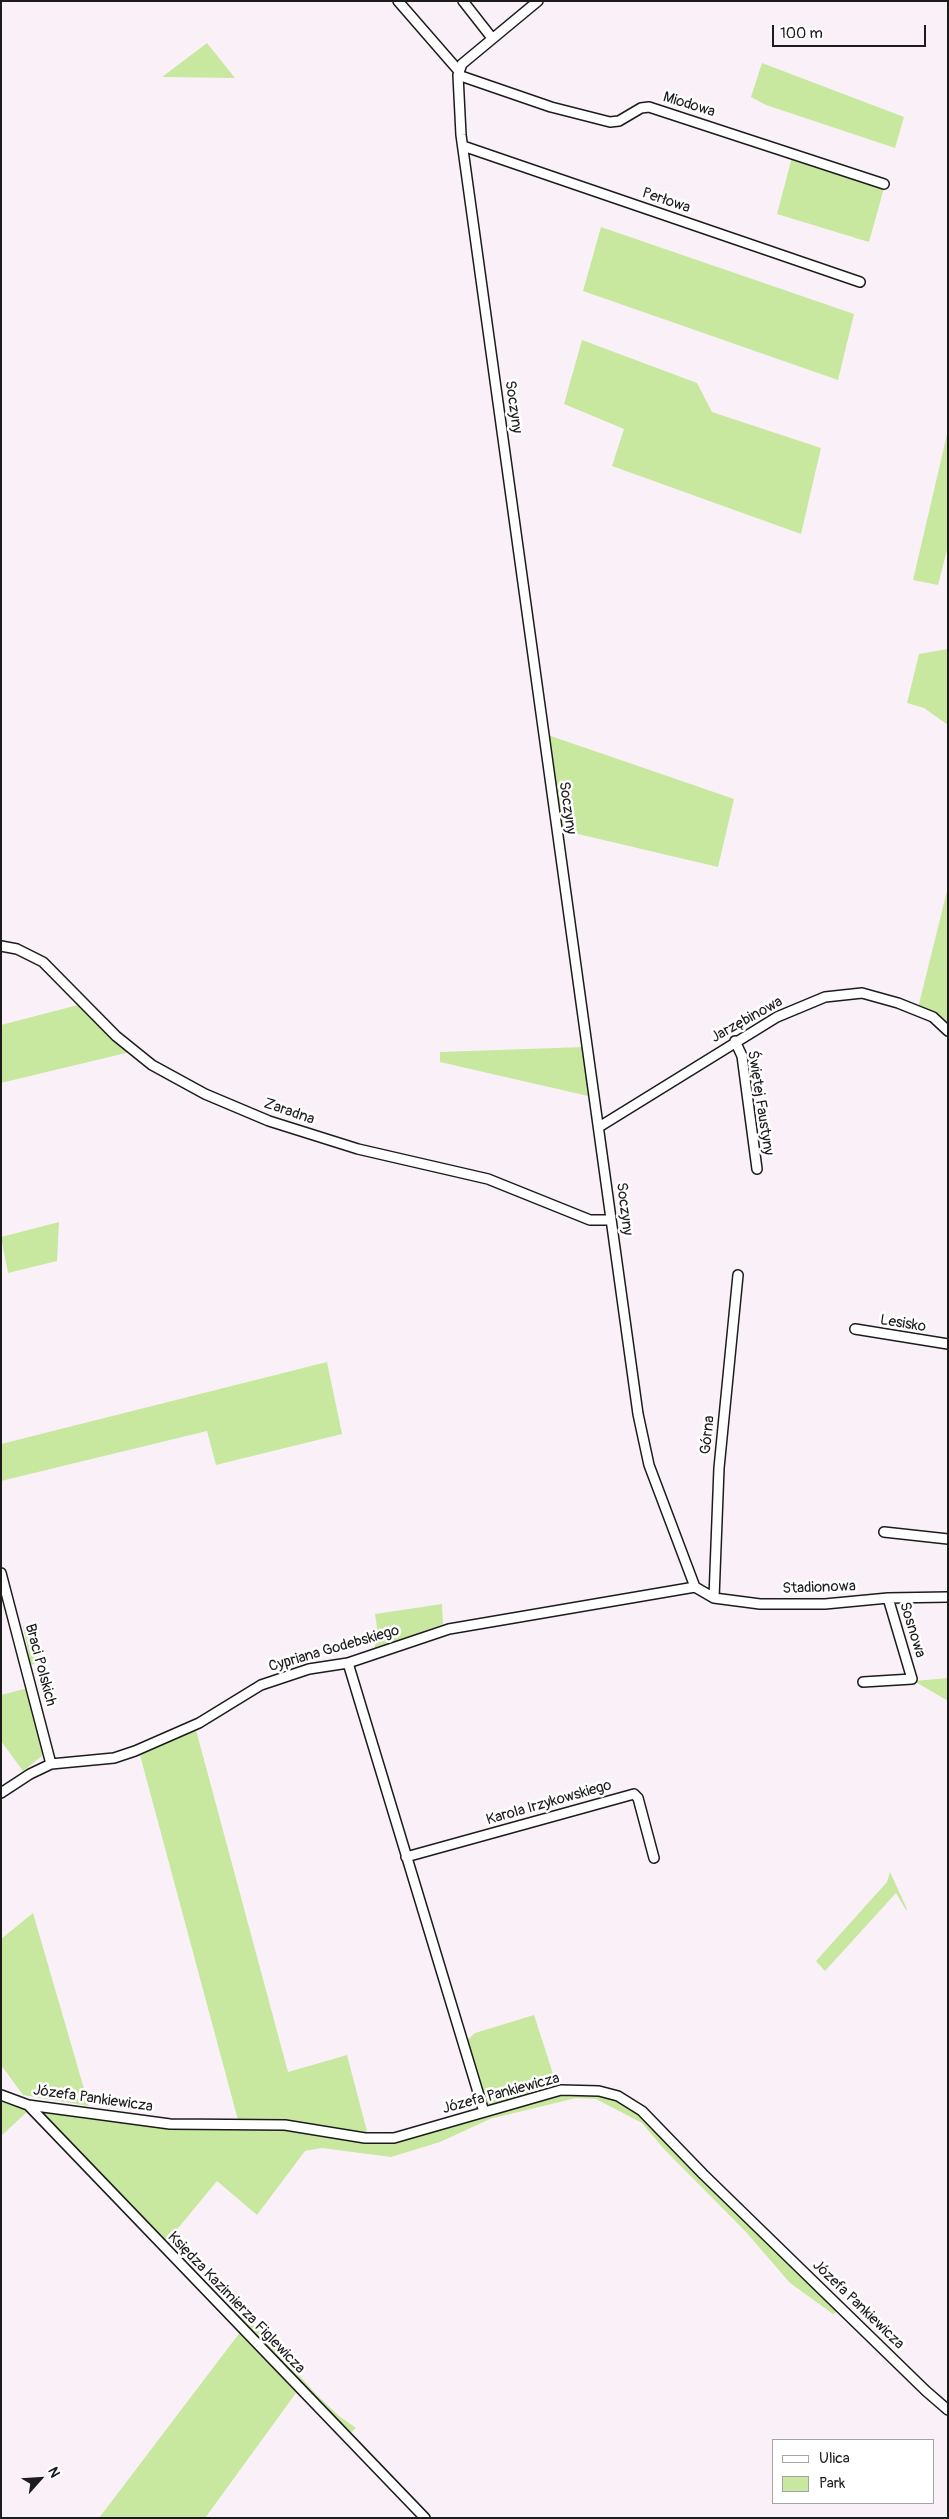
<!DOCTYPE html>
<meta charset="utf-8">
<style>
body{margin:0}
#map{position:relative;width:949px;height:2519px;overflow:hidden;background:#faf1f8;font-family:Pangolin,sans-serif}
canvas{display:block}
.frame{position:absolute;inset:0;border:2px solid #1c1c1c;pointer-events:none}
.legend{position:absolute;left:772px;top:2439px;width:162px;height:65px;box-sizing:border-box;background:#fff;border:1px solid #a4a4a4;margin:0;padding:6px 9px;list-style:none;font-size:15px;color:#1c1c1c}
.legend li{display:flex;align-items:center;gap:10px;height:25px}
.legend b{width:25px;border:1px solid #a4a4a4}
.north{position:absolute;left:15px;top:2454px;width:50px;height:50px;-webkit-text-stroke:4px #fff;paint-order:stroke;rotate:64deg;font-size:14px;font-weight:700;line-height:20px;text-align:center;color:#1c1c1c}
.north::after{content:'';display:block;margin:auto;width:18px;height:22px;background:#1c1c1c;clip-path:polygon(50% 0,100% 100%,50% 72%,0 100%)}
.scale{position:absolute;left:772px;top:25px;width:154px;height:22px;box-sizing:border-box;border:2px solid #1c1c1c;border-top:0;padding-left:6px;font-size:15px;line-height:18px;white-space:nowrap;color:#1c1c1c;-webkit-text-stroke:4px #fff;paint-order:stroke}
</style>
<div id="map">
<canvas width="949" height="2519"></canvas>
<div class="frame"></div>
<ul class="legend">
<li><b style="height:6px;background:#fff"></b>Ulica</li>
<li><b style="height:14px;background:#c8e8a0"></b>Park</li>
</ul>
<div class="north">N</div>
<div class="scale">100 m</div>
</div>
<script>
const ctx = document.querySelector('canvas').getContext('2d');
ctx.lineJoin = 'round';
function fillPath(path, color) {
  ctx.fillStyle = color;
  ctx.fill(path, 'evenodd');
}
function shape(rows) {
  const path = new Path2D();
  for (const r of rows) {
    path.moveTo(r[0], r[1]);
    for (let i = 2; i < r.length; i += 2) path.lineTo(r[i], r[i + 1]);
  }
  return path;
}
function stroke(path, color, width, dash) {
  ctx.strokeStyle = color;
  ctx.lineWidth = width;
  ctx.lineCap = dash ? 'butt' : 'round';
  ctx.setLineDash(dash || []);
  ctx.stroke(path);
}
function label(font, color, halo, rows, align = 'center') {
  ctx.font = font + ' Pangolin,sans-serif';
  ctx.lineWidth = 5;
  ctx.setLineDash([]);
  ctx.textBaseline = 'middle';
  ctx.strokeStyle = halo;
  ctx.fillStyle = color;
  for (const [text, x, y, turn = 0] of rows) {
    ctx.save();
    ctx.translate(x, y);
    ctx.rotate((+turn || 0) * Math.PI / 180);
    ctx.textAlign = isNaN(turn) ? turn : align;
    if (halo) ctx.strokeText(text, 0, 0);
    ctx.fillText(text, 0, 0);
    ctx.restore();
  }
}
fillPath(shape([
 [207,43,235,78,162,77],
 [762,63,904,117,895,148,766,105,751,97],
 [792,157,884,188,869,242,777,214],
 [601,227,854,314,838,380,583,291],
 [582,340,697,383,712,412,821,448,801,534,612,466,624,429,564,404],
 [948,430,948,546,938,585,913,580],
 [948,649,948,725,924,708,907,703,919,654],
 [548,735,734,799,718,867,561,830],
 [948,887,948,1028,918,1008],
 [78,1005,130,1052,1,1083,1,1025],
 [584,1047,588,1096,440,1062,440,1052],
 [59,1222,57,1261,8,1273,1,1237],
 [327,1362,342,1434,216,1465,207,1431,1,1481,1,1444],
 [442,1604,443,1624,374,1650,378,1634,375,1614],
 [35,1624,44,1661,31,1665,23,1626],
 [948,1678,948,1701,914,1681],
 [28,1688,43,1743,42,1756,23,1771,1,1741,1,1695],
 [196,1730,288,2072,347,2055,368,2135,285,2122,238,2120,140,1755],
 [890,1872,907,1909,906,1910,896,1893,825,1971,816,1961,887,1882],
 [33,1913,89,2106,23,2095,1,2065,1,1939],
 [534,2015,557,2086,486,2109,466,2041,475,2033],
 [561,2093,600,2094,620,2100,644,2118,839,2310,833,2314,790,2283,746,2232,663,2148,642,2123,596,2099,576,2098,490,2119,440,2142,391,2157,322,2148,305,2151,257,2215,217,2181,165,2244,37,2110,285,2129,350,2141,389,2143],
 [1,2099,28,2111,1,2136],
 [228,2311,248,2319,316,2394,339,2416,356,2428,348,2435],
 [241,2331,296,2393,208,2514,205,2518,99,2518]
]), '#c8e8a0');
const minor = shape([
 [398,1,458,70],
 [463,1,492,38],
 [538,1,462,64,458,75,461,135,638,1414,649,1465,695,1587],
 [458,75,551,107,610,122,619,121,641,108,649,107,884,184],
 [463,146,860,282],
 [1,946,17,949,43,962,116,1036,152,1065,205,1094,269,1121,358,1149,488,1179,590,1220,611,1220],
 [735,1041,742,1056,757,1169],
 [599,1127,777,1017,825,997,862,993,898,1003,933,1017,948,1031],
 [855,1329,948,1344],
 [884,1532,948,1539],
 [1,1573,51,1764],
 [695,1587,714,1598,760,1604,825,1604,888,1598,948,1597],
 [714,1598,719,1468,738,1275],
 [348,1663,484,2112],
 [863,1682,912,1679,888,1598],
 [1,1793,30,1774,51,1764,114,1758,135,1751,199,1723,261,1685,309,1669,348,1663,449,1629,695,1587],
 [406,1857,634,1794,638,1798,654,1858],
 [1,2095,28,2105,170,2124,285,2125,365,2138,394,2138,561,2090,599,2091,618,2096,642,2111,703,2174,926,2391,948,2410],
 [28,2105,425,2518]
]);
stroke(minor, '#1c1c1c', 12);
stroke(minor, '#fff', 9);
label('15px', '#1c1c1c', '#fff', [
 ["Miodowa",689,105,17],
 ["Perłowa",666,201,19],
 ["Soczyny",513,407,82],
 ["Soczyny",567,808,82],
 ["Jarzębinowa",747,1020,-29],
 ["Świętej Faustyny",760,1103,81],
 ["Zaradna",289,1112,19],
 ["Soczyny",624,1209,83],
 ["Lesisko",903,1324,9],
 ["Górna",708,1435,-84],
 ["Stadionowa",819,1588,-2],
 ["Sosnowa",912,1630,73],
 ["Cypriana Godebskiego",334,1649,-16],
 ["Braci Polskich",40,1665,75],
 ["Karola Irzykowskiego",549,1803,-16],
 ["Józefa Pankiewicza",501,2094,-15],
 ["Józefa Pankiewicza",93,2099,8],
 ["Księdza Kazimierza Figlewicza",236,2303,46],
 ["Józefa Pankiewicza",858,2305,44]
]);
</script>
